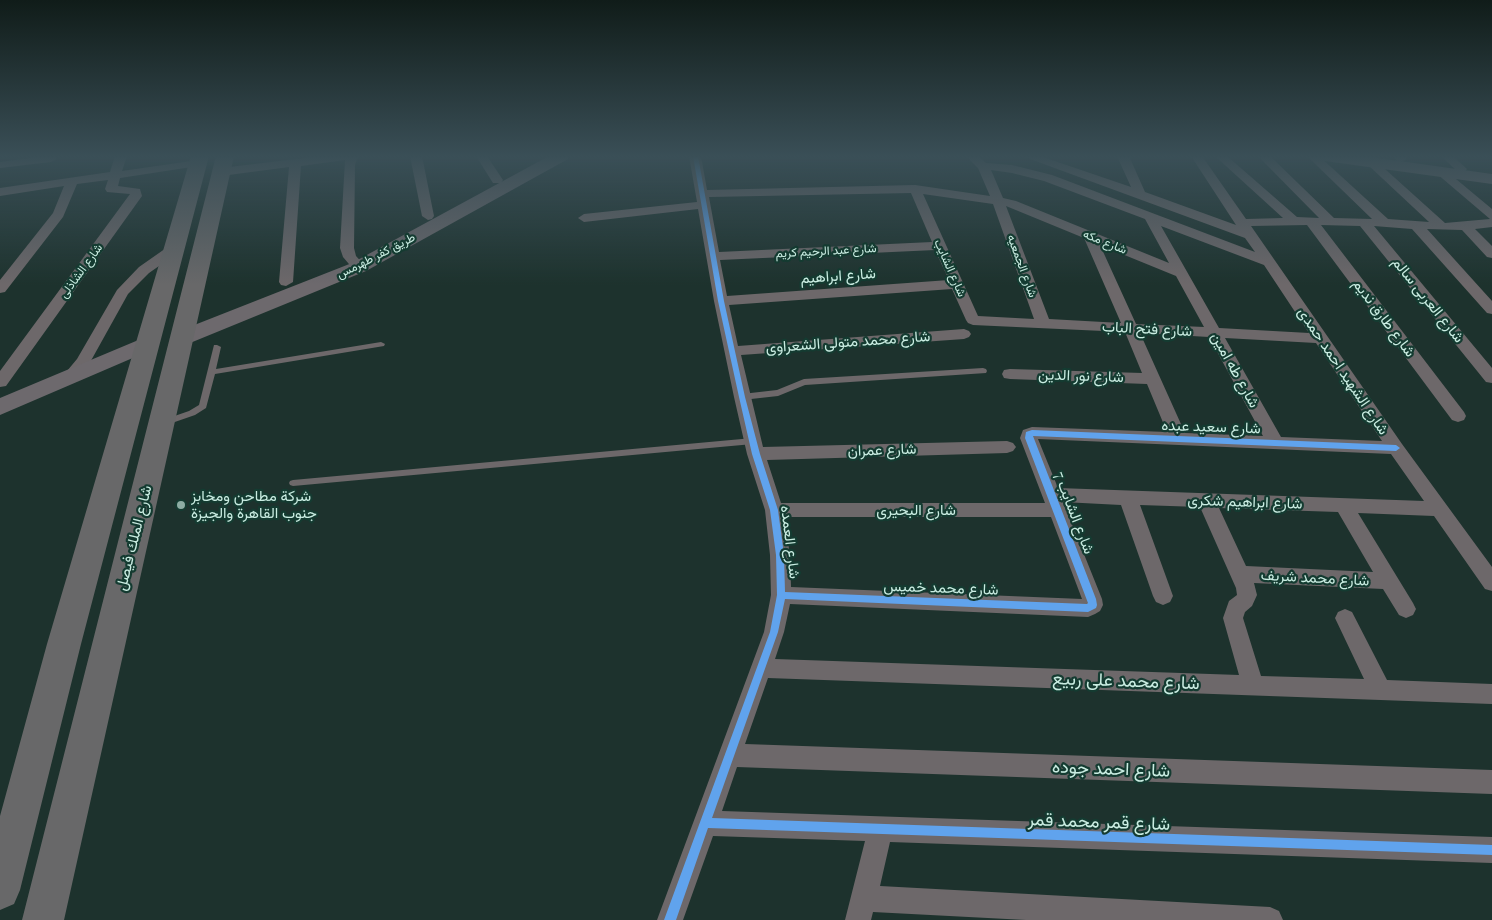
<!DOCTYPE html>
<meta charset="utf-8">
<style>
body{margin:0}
canvas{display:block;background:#1d322d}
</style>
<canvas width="1492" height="920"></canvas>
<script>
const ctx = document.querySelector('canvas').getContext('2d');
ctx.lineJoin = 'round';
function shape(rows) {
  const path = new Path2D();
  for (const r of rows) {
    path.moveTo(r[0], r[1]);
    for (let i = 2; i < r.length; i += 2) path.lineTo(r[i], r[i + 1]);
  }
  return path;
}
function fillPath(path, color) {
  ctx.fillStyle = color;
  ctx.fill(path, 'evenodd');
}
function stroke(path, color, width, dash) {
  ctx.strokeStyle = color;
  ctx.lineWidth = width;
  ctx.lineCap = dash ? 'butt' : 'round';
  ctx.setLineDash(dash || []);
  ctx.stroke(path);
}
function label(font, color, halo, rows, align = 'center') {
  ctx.font = font + ' "Playfair Display",Vazirmatn,serif';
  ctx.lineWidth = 4.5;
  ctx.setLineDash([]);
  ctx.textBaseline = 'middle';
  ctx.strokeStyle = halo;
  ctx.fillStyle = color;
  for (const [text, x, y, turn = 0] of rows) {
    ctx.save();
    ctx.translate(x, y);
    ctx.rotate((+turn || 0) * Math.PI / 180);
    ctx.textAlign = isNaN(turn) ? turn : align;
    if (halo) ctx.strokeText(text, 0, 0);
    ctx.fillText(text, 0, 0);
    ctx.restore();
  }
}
fillPath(shape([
 [381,342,385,344,384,346,215,374,206,408,195,415,169,424,163,424,162,422,163,420,189,411,199,405,214,345,217,345,221,347,216,369,381,342],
 [983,368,986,369,987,371,986,373,805,385,778,396,742,400,738,397,742,394,777,390,804,379,983,368],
 [753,438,757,441,753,444,293,486,290,485,289,483,290,481,293,480,753,438]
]), '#6d686a');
fillPath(shape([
 [44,156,54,156,57,159,51,162,0,168,0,162,44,156],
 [115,156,127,156,122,171,198,160,204,163,198,166,120,178,118,186,140,189,142,196,6,386,0,387,0,371,130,194,107,192,105,189,108,180,77,184,63,217,5,292,0,293,0,280,53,213,64,186,0,196,0,188,110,172,115,156],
 [321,156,358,156,355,165,354,248,356,256,366,267,364,270,354,270,343,257,340,248,345,160,301,166,293,282,286,286,281,285,279,282,289,167,221,176,215,172,221,168,321,156],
 [410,156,422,156,434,216,432,219,428,220,422,216,410,156],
 [476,156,487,156,503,180,501,183,493,183,476,156],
 [689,156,701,156,707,190,915,185,990,196,978,168,966,156,978,156,986,163,1012,165,1052,175,1255,252,1245,238,1022,156,1040,156,1131,187,1117,156,1129,156,1145,192,1236,225,1191,156,1202,156,1246,219,1283,218,1215,156,1227,156,1297,217,1319,218,1258,156,1270,156,1334,218,1372,219,1307,156,1319,156,1388,219,1429,222,1367,164,1365,162,1367,160,1375,160,1445,223,1490,219,1436,173,1434,171,1436,169,1444,169,1492,209,1492,227,1475,229,1492,246,1492,258,1487,257,1462,230,1427,229,1492,301,1492,314,1487,313,1412,229,1374,226,1492,368,1492,383,1486,382,1360,226,1321,225,1464,412,1466,416,1464,420,1458,422,1452,420,1307,225,1251,226,1402,444,1492,567,1492,591,1485,589,1434,516,1358,513,1413,603,1416,609,1413,615,1406,618,1399,615,1383,589,1254,583,1257,595,1252,606,1245,612,1243,618,1261,676,1364,679,1335,618,1338,612,1345,609,1352,612,1387,680,1492,684,1492,704,768,678,745,744,1492,770,1492,794,737,767,722,811,1492,837,1492,863,890,842,880,886,1270,907,1279,911,1283,920,1026,920,873,912,871,920,845,920,865,841,713,836,683,920,657,920,764,632,771,595,770,555,765,510,747,454,734,397,714,301,698,209,584,222,578,218,584,214,697,202,689,156],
 [991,170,1012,173,1044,181,1145,219,1169,263,1016,201,1003,198,991,170],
 [911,193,932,242,719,252,709,197,911,193],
 [923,194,993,204,1034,319,978,316,923,194],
 [1006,206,1084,238,1121,323,1049,319,1006,206],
 [1161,226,1264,265,1309,333,1219,328,1161,226],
 [1100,245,1176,276,1204,327,1136,324,1100,245],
 [935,250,949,280,727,296,720,260,935,250],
 [952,289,966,320,968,323,973,325,1125,332,1142,373,1010,369,1004,370,1002,374,1004,378,1010,379,1147,384,1167,432,1032,427,1023,430,1020,438,1045,503,781,503,767,460,1007,453,1013,451,1016,447,1013,443,1007,441,763,447,741,355,964,339,969,337,971,334,969,331,964,329,738,346,729,305,952,289],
 [1140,333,1209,337,1263,436,1185,433,1140,333],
 [1225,338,1316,343,1382,441,1281,437,1225,338],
 [1038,439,1391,454,1424,501,1058,488,1038,439],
 [1063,502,1121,505,1153,596,1156,602,1163,605,1170,602,1173,596,1140,505,1200,507,1236,588,1237,595,1229,601,1223,618,1239,675,775,659,784,632,790,604,1088,617,1095,614,1100,611,1103,605,1102,599,1063,502],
 [1219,508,1338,512,1373,572,1246,566,1219,508],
 [784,517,1051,517,1082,599,791,587,790,555,784,517],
 [1393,156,1405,156,1407,159,1401,162,1397,161,1393,156],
 [1441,156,1453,156,1467,169,1465,171,1457,171,1441,156],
 [174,245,179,246,181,249,179,252,149,273,128,294,88,366,76,381,70,382,64,381,62,377,77,359,117,290,139,267,169,246,174,245]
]), '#6d686a');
fillPath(shape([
 [549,156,570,156,568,159,366,271,190,343,182,345,174,343,171,338,174,333,352,263,549,156],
 [1317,156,1364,156,1492,174,1492,184,1325,161,1319,159,1317,156],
 [148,336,156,338,159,343,156,348,0,415,0,398,148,336]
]), '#6d696d');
fillPath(shape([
 [191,156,209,156,81,644,20,890,14,904,0,910,0,816,47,644,191,156],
 [216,156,234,156,64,920,22,920,216,156]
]), '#686869');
fillPath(shape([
 [693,156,698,156,724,301,745,397,760,454,778,510,784,555,785,592,1087,604,1088,603,1025,438,1026,432,1032,430,1396,445,1400,448,1396,451,1033,436,1096,599,1097,605,1096,608,1088,612,785,599,778,632,712,818,1492,845,1492,855,708,828,676,920,664,920,770,632,777,595,776,555,770,510,752,454,739,397,718,301,693,156]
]), '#60a3ed');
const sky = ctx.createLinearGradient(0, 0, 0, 285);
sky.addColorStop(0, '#101c19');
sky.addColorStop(0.55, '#3a4f57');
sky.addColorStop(1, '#3a4f5700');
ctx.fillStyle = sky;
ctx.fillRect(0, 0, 1492, 285);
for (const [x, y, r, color] of [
 [181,505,5,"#8daca3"]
]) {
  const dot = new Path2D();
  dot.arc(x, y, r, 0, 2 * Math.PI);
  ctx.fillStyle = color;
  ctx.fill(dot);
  stroke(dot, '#143b31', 2);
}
label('12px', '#caede2', '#143b31', [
 ["شارع مكه",1105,242,22],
 ["شارع عبد الرحيم كريم",826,251,-3],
 ["طريق كفر طهرمس",376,256,-27],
 ["شارع الجمعيه",1022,266,70],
 ["شارع الشايب",950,268,66],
 ["شارع الشاذلى",81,271,-54]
]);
label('15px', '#caede2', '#143b31', [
 ["شارع ابراهيم",838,276,-4],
 ["شارع العربى سالم",1428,300,51],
 ["شارع طارق نديم",1384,318,53],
 ["شارع فتح الباب",1147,329,3],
 ["شارع محمد متولى الشعراوى",848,342,-4],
 ["شارع طه امين",1235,370,61],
 ["شارع الشهيد احمد حمدى",1343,371,56],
 ["شارع نور الدين",1081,376,2],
 ["شارع سعيد عبده",1211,427,2],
 ["شارع عمران",882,450,-2],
 ["شارع ابراهيم شكرى",1245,502,2],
 ["شارع البحيرى",916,510],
 ["شارع الشايب 7",1074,513,69],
 ["شارع الملك فيصل",134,538,-76],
 ["شارع العمده",790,542,83],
 ["شارع محمد شريف",1315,578,3],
 ["شارع محمد خميس",941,588,2]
]);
label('15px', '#caede2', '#143b31', [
 ["شركة مطاحن ومخابز",191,496],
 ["جنوب القاهرة والجيزة",191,513]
], 'left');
label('18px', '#caede2', '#143b31', [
 ["شارع محمد على ربيع",1126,681,2],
 ["شارع احمد جوده",1111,769,2],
 ["شارع قمر محمد قمر",1099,822,2]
]);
</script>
